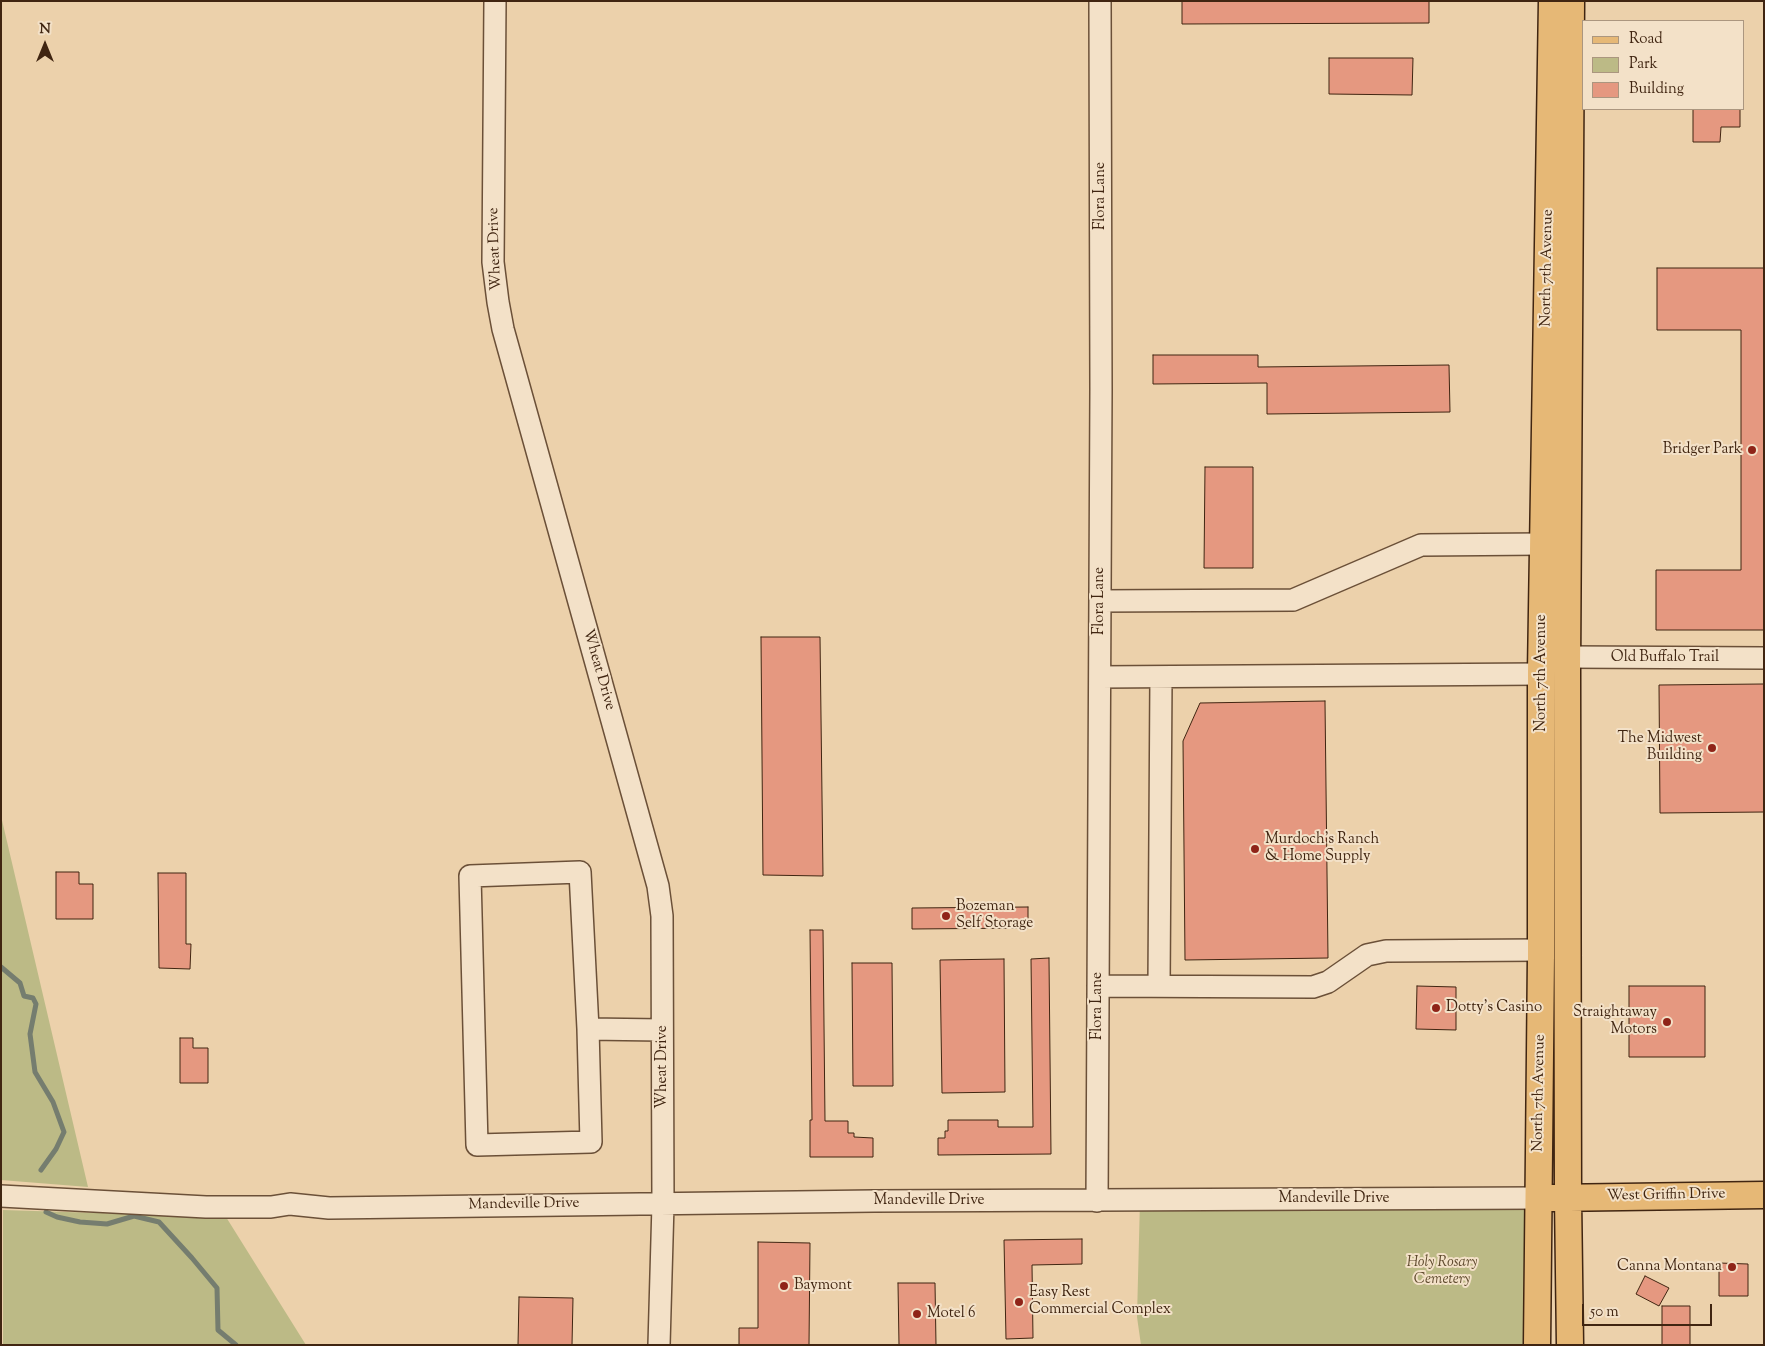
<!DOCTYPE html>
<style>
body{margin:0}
#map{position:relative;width:1765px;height:1346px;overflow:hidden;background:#ecd1ab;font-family:"Sorts Mill Goudy",serif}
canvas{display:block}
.frame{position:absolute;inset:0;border:2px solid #402511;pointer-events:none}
.legend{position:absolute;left:1582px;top:20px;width:162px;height:90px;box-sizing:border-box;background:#f3e1c8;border:1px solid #ab967f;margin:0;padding:6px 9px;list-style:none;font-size:15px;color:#402511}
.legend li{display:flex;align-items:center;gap:10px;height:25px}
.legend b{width:25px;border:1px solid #ab967f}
.north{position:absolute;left:20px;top:20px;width:50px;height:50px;-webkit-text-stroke:4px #f3e1c8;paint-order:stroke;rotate:0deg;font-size:14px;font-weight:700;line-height:20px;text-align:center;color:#402511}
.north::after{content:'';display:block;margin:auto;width:18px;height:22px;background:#402511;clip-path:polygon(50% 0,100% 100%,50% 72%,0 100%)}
.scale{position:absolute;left:1582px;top:1304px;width:130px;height:22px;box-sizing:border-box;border:2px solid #402511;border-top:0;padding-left:6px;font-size:15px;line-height:18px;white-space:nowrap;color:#402511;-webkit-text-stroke:4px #f3e1c8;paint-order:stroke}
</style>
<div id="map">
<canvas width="1765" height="1346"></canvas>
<div class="frame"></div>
<ul class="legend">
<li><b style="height:6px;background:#e6b876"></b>Road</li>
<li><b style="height:14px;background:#bcba86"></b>Park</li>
<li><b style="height:14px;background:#e59880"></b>Building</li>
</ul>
<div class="north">N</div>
<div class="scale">50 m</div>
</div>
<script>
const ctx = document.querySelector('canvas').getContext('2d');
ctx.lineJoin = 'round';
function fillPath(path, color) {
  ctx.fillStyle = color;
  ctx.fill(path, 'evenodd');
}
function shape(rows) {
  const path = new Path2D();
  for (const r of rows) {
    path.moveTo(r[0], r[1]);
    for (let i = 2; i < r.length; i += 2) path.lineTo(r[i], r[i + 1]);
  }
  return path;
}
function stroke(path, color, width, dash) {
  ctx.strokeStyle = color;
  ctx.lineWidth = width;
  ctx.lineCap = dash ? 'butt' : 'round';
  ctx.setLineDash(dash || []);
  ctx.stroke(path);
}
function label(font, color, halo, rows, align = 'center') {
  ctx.font = font + ' "Sorts Mill Goudy",serif';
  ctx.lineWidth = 4;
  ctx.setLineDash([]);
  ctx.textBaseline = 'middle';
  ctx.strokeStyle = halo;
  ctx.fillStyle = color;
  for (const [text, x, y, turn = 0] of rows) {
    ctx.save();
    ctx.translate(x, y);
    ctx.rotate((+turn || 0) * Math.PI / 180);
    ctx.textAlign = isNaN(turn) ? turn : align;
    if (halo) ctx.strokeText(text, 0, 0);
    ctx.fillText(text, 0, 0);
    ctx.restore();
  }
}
fillPath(shape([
 [1,816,88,1187,1,1180],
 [1539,1198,1537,1345,1141,1345,1137,1317,1140,1200],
 [3,1210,226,1217,306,1345,3,1345]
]), '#bcba86');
stroke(shape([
 [1,967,20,983,24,996,33,998,36,1004,30,1034,35,1072,53,1102,64,1132,56,1149,41,1170],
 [46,1212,57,1217,80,1222,107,1224,134,1216,159,1222,192,1258,217,1288,218,1330,236,1345]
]), '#757d6f', 5);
const building = shape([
 [1182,1,1429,1,1429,23,1182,24,1182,1],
 [1329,58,1413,58,1412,95,1329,94,1329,58],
 [1693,109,1740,109,1740,127,1721,127,1720,142,1693,142,1693,109],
 [1657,268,1764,268,1764,630,1656,630,1656,570,1741,570,1741,330,1657,330,1657,268],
 [1153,355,1258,355,1258,367,1449,365,1450,412,1267,414,1267,383,1153,384,1153,355],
 [1205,467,1253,467,1253,568,1204,568,1205,467],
 [761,637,820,637,823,876,763,875,761,637],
 [1764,684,1764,812,1660,813,1659,685,1764,684],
 [1325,701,1328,958,1185,960,1183,741,1200,703,1325,701],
 [56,872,79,872,79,884,93,884,93,919,56,919,56,872],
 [158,873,186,873,186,944,191,944,190,969,159,968,158,873],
 [1028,907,1028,928,912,929,912,908,1028,907],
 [810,930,823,930,825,1121,848,1121,848,1133,854,1133,854,1137,873,1138,873,1157,810,1157,810,1120,812,1120,810,930],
 [1049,958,1051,1154,938,1155,938,1138,945,1138,945,1131,948,1131,948,1120,998,1120,998,1127,1033,1127,1031,959,1049,958],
 [1004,959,1005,1092,942,1093,940,960,1004,959],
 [852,963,892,963,893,1086,853,1086,852,963],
 [1417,986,1456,987,1456,1030,1416,1029,1417,986],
 [1629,986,1705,986,1705,1057,1629,1057,1629,986],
 [180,1038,193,1038,193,1048,208,1048,208,1083,180,1083,180,1038],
 [1082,1239,1082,1264,1032,1265,1033,1338,1006,1339,1004,1240,1082,1239],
 [758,1242,810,1243,809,1345,739,1345,739,1328,758,1328,758,1242],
 [1719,1263,1748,1264,1748,1296,1719,1296,1719,1263],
 [1645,1276,1669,1288,1659,1306,1636,1294,1645,1276],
 [898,1283,935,1283,936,1345,899,1345,898,1283],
 [519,1297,573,1298,572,1345,518,1345,519,1297],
 [1662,1306,1690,1306,1690,1345,1662,1345,1662,1306]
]);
fillPath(building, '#e59880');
stroke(building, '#402511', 1);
const minor = shape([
 [495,1,493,262,498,302,503,329,658,886,662,916,663,1204,659,1345],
 [1100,601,1293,600,1421,545,1543,544],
 [1567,657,1764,658],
 [1100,677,1541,674],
 [1098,986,1313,987,1328,982,1367,955,1386,951,1541,950],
 [1159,986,1161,677],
 [588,1029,580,872,470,876,477,1145,591,1142,588,1029,662,1030],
 [1,1196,206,1207,271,1207,290,1204,329,1208,874,1201,1539,1198],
 [1097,1201,1101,389,1100,1]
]);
const major = shape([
 [1552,1198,1764,1195],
 [1537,1345,1541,956,1541,671,1552,1],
 [1570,1345,1568,1198,1567,670,1571,1]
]);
stroke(minor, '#6b5038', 24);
stroke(major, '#402511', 29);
stroke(minor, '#f3e1c8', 21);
stroke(major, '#e6b876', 26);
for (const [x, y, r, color] of [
 [1752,450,5,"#8f2418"],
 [1712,748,5,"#8f2418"],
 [1255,849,5,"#8f2418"],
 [946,916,5,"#8f2418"],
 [1436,1008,5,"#8f2418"],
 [1667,1022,5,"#8f2418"],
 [1732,1267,5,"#8f2418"],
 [784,1286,5,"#8f2418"],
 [1019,1302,5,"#8f2418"],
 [917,1314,5,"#8f2418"]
]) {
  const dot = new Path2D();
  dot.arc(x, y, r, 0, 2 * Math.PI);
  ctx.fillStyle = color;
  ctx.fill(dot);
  stroke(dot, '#f3e1c8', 2);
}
label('15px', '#402511', '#f3e1c8', [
 ["Flora Lane",1101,196,-90],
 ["Wheat Drive",496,249,-92],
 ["North 7th Avenue",1548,268,-89],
 ["Flora Lane",1100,601,-90],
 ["Old Buffalo Trail",1665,658],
 ["Wheat Drive",598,670,74],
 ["North 7th Avenue",1542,673,-90],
 ["Flora Lane",1098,1006,-90],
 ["Wheat Drive",663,1067,-90],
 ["North 7th Avenue",1540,1093,-89],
 ["West Griffin Drive",1666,1196,-1],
 ["Mandeville Drive",1334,1199],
 ["Mandeville Drive",929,1201],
 ["Mandeville Drive",524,1205,-1]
]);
label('15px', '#402511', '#f3e1c8', [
 ["Bridger Park",1742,450,"right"],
 ["The Midwest",1702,739,"right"],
 ["Building",1702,756,"right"],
 ["Murdoch's Ranch",1265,840],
 ["& Home Supply",1265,857],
 ["Bozeman",956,907],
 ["Self Storage",956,924],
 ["Dotty's Casino",1446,1008],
 ["Straightaway",1657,1013,"right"],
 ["Motors",1657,1030,"right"],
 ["Canna Montana",1722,1267,"right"],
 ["Baymont",794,1286],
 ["Easy Rest",1029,1293],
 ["Commercial Complex",1029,1310],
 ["Motel 6",927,1314]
], 'left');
label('italic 15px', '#5f4a2e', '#f3e1c8', [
 ["Holy Rosary",1442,1263],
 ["Cemetery",1442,1280]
]);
</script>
